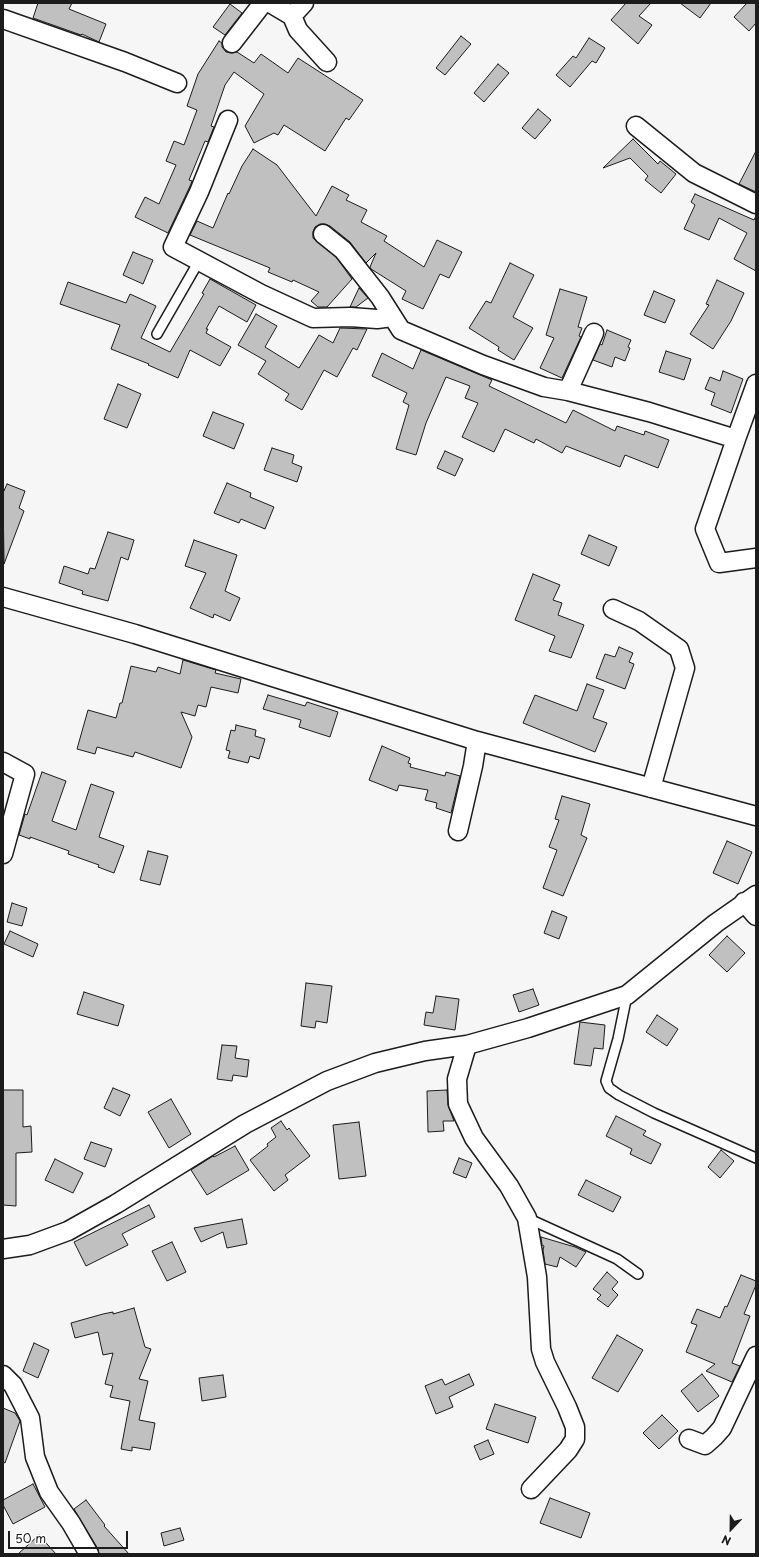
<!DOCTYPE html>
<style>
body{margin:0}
#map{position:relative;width:759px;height:1557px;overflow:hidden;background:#f6f6f6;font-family:"Playpen Sans",sans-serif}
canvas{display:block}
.frame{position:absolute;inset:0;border:4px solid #1c1c1c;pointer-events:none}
.north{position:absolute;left:711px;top:1509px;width:40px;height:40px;-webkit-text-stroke:3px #fff;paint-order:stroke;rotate:202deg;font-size:11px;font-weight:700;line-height:16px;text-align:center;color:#1c1c1c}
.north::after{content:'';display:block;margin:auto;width:14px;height:18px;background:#1c1c1c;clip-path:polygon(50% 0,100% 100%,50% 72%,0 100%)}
.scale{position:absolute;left:8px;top:1531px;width:120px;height:18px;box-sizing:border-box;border:2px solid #1c1c1c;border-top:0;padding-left:5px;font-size:12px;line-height:14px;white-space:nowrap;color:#1c1c1c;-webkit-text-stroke:3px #fff;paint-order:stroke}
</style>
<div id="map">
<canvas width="759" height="1557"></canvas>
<div class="frame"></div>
<div class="north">N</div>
<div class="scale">50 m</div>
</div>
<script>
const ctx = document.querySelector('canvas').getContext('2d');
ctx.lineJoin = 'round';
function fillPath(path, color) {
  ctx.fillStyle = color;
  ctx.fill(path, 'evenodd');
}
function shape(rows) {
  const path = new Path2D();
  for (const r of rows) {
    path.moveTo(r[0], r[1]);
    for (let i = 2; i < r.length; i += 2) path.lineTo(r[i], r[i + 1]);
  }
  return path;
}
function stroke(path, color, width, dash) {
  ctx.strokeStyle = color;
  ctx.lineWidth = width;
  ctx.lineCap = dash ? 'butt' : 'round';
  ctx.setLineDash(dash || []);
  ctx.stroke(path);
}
const building = shape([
 [38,3,72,3,69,9,106,24,99,42,82,34,81,35,33,18,38,3],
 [626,3,651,3,639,16,652,25,638,44,611,20,626,3],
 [680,3,711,3,700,18,680,3],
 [747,3,756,3,756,23,749,31,734,17,747,3],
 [230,4,242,13,225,35,213,27,230,4],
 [461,36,471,44,445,75,436,68,461,36],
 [589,38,605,48,596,63,592,61,570,87,556,75,573,56,576,58,589,38],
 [219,41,222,43,222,47,226,52,231,53,237,52,254,63,261,54,288,73,298,58,363,100,349,120,346,118,325,151,284,125,278,135,274,133,254,143,245,126,264,94,234,72,225,85,211,126,214,127,208,142,205,141,189,180,192,181,191,184,168,233,135,217,145,197,159,204,176,165,166,161,174,141,184,145,197,110,187,106,198,74,219,41],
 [498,64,509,73,484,102,474,93,498,64],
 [538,109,551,120,535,139,522,128,538,109],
 [633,139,658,164,660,161,676,174,661,193,645,180,648,176,630,158,603,168,633,139],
 [253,149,277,165,316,216,332,186,349,195,346,200,367,210,361,222,387,236,384,241,424,267,437,240,462,252,449,278,440,274,423,309,402,299,406,291,371,269,370,267,376,253,366,263,350,242,330,226,325,224,320,224,315,227,313,232,313,238,336,257,352,279,327,307,318,307,311,301,319,292,293,280,292,282,268,272,270,268,190,235,197,221,213,228,228,193,229,194,242,166,253,149],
 [756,151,756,192,739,184,756,151],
 [695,194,754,220,756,216,756,271,734,259,747,233,719,218,709,240,684,229,695,205,691,202,695,194],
 [133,252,153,260,143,284,123,275,133,252],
 [510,263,534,275,513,317,533,328,514,360,498,350,499,347,469,328,486,301,491,303,510,263],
 [210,279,256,305,247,322,219,306,206,329,208,329,206,333,231,347,220,366,190,350,178,378,148,365,149,364,111,349,120,325,60,304,68,282,126,303,130,294,156,306,141,338,170,352,204,294,202,293,210,279],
 [717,280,744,293,731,321,713,349,690,334,709,305,706,304,717,280],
 [359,288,368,298,356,307,350,307,359,288],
 [560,289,587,297,578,327,582,328,579,336,581,337,562,378,540,368,554,338,546,335,560,289],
 [654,291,675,300,665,323,644,315,654,291],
 [256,314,277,326,265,347,299,368,319,335,333,343,340,328,367,329,357,350,353,348,337,377,324,370,302,410,285,400,289,394,258,374,266,361,238,345,256,314],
 [607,330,631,340,628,347,630,348,625,361,615,357,612,367,593,360,600,344,602,345,607,330],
 [421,350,492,380,489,386,566,423,573,410,615,431,617,426,644,435,645,431,669,440,658,468,625,455,620,467,566,446,562,453,536,439,534,443,505,429,494,452,462,437,478,403,465,398,470,386,446,377,426,423,416,455,396,449,409,405,403,402,407,393,372,376,382,353,413,369,421,350],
 [666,351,691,359,684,380,659,372,666,351],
 [723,371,743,379,731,413,711,405,715,393,705,389,710,377,720,381,723,371],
 [118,384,141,394,127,428,104,419,118,384],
 [213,412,244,424,234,449,203,436,213,412],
 [272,448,294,455,292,463,302,467,297,482,264,470,272,448],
 [445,451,463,459,455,476,437,468,445,451],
 [227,483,251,493,250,497,274,507,265,529,241,519,239,523,214,513,227,483],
 [7,484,25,491,19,508,24,511,4,564,3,493,7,484],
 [108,532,134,540,128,560,121,557,108,601,82,594,83,591,59,583,64,566,88,574,90,568,95,569,108,532],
 [589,535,617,547,609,566,581,554,589,535],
 [194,540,237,555,225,591,240,598,230,621,214,614,213,618,190,608,206,573,185,566,194,540],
 [533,574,560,585,553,600,562,603,558,615,584,625,571,658,549,651,555,636,515,620,533,574],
 [619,647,633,653,629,662,634,664,625,689,596,678,605,654,615,657,619,647],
 [183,660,216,670,215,673,241,679,238,693,211,687,206,707,198,705,195,716,181,712,192,737,181,768,135,752,133,757,97,747,95,754,77,749,88,710,116,718,120,703,122,703,131,666,156,672,158,667,180,674,183,660],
 [587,684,604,690,593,718,607,723,595,752,523,723,535,695,577,711,587,684],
 [268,695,305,706,307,702,338,712,330,737,299,727,301,720,263,709,268,695],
 [236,725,256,730,255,736,265,739,259,759,250,756,248,763,228,758,230,751,226,750,231,730,235,731,236,725],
 [382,746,410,758,408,763,411,764,410,767,445,776,446,772,460,776,451,813,436,808,437,803,425,800,428,790,399,785,397,791,369,780,382,746],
 [42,772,66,781,52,821,76,830,91,784,114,792,99,837,124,846,114,873,98,867,99,865,68,854,69,851,30,837,30,839,19,835,25,814,27,815,42,772],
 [562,796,590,804,581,835,587,838,563,896,543,888,557,850,549,847,559,820,555,819,562,796],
 [727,841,752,852,738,884,713,873,727,841],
 [148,851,168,856,160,885,140,880,148,851],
 [12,903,27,908,22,926,7,922,12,903],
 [552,911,567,917,559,939,544,933,552,911],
 [10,931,38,944,33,957,4,944,10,931],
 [727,936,745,953,727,972,709,955,727,936],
 [306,983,332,986,327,1023,316,1021,315,1028,301,1026,306,983],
 [533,989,539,1005,519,1012,513,995,533,989],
 [84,992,124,1005,118,1026,77,1014,84,992],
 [436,996,459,999,455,1030,424,1025,426,1012,433,1013,436,996],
 [657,1015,678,1029,667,1046,646,1032,657,1015],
 [580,1022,605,1025,603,1049,594,1048,591,1066,574,1064,580,1022],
 [222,1045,237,1046,235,1058,249,1060,247,1077,233,1075,232,1081,217,1079,222,1045],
 [113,1088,130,1095,120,1116,104,1108,113,1088],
 [3,1090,23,1090,23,1127,31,1126,32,1152,16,1153,16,1206,3,1205,3,1090],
 [447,1090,448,1105,454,1121,443,1121,444,1131,428,1132,427,1091,447,1090],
 [171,1099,191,1134,169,1148,148,1112,171,1099],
 [616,1116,646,1131,643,1135,661,1144,651,1164,630,1154,632,1149,606,1136,616,1116],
 [281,1121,287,1130,289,1128,310,1156,285,1175,288,1180,274,1191,250,1160,268,1146,267,1144,276,1137,271,1128,281,1121],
 [359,1122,366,1176,339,1179,333,1125,359,1122],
 [91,1142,112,1149,105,1167,84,1159,91,1142],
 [235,1146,249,1170,207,1195,191,1170,213,1156,214,1157,235,1146],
 [721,1150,734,1161,720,1178,708,1167,721,1150],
 [459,1158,472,1163,466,1178,453,1173,459,1158],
 [55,1159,83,1173,73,1193,45,1180,55,1159],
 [586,1180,621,1197,613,1212,578,1195,586,1180],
 [149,1205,155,1217,122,1234,128,1245,86,1266,74,1242,149,1205],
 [242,1219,247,1244,227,1248,223,1232,201,1242,194,1228,242,1219],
 [541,1237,575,1247,586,1252,576,1267,560,1257,557,1267,545,1264,543,1250,544,1246,542,1245,541,1237],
 [172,1242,186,1272,167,1281,152,1251,172,1242],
 [607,1272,618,1282,612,1289,618,1295,608,1307,597,1299,601,1295,593,1289,607,1272],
 [741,1275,756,1281,756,1285,744,1314,750,1316,732,1363,740,1366,732,1382,706,1371,715,1364,686,1352,697,1325,691,1323,697,1309,720,1318,725,1306,727,1307,741,1275],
 [134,1308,145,1347,151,1349,139,1379,148,1381,139,1420,155,1423,150,1450,132,1447,132,1451,121,1449,130,1401,110,1397,113,1386,105,1384,113,1353,103,1355,98,1332,75,1338,71,1323,103,1314,113,1312,113,1314,134,1308],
 [617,1335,643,1350,618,1392,592,1378,617,1335],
 [34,1343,49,1350,38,1378,23,1371,34,1343],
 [469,1374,474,1385,449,1397,453,1407,436,1414,425,1386,442,1379,445,1385,469,1374],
 [702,1374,719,1396,698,1412,681,1391,702,1374],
 [223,1375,226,1397,202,1401,199,1378,223,1375],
 [495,1404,536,1417,528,1443,486,1429,495,1404],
 [3,1408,15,1413,20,1421,5,1463,3,1462,3,1408],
 [662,1415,678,1431,659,1449,643,1433,662,1415],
 [488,1440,494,1454,480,1460,474,1446,488,1440],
 [33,1484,45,1507,13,1524,3,1505,3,1500,33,1484],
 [550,1498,590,1513,581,1538,540,1523,550,1498],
 [86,1500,105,1525,104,1526,129,1554,99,1554,98,1549,74,1509,86,1500],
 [180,1528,184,1540,164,1546,161,1533,180,1528],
 [39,1535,56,1554,18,1554,39,1535]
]);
fillPath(building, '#c0c0c0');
stroke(building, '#1c1c1c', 1);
const service = shape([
 [157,334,199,261],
 [627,995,618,1039,606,1081,609,1088,619,1095,654,1113,756,1158],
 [527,1218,617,1259,638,1274]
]);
const minor = shape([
 [270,3,292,16,304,3],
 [292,16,298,30,327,62],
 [3,19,125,62,177,83],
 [232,43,263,3],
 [228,120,199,192,173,247,261,294,313,318,350,317,377,319,392,317],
 [636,126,694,173,756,204],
 [323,234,343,250,380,297,401,330,483,365,544,387,568,391,649,412,736,439,756,384],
 [568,391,594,333],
 [736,439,705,529,719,563,756,558],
 [3,597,135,634,477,741,756,816],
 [613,609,639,621,679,649,685,668,651,788],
 [3,762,25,774,3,854],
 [458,831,473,766,477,741],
 [744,902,756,916],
 [467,1045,457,1079,458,1104,474,1138,509,1186,527,1218,537,1277,541,1349,545,1362,567,1407,575,1427,575,1439,568,1450,531,1489],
 [3,1249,30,1245,68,1231,116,1204,245,1124,327,1081,375,1063,425,1051,467,1045,528,1028,627,995,716,923,756,895],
 [3,1375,13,1385,30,1418,35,1457,49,1492,71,1523,89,1554],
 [689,1439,705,1445,714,1437,722,1428,756,1356]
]);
stroke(service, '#1c1c1c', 12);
stroke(minor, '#1c1c1c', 21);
stroke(service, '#fff', 9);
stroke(minor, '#fff', 18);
</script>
